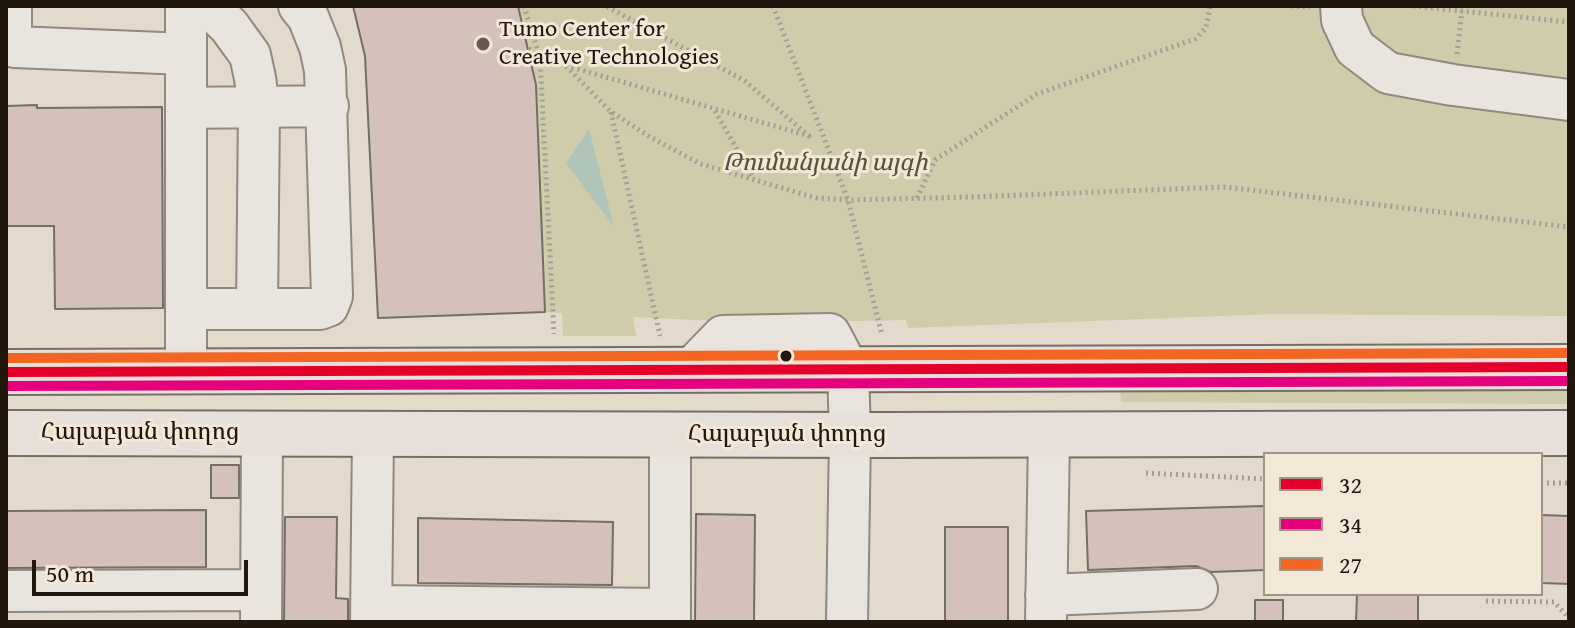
<!DOCTYPE html>
<meta charset="utf-8">
<style>
body{margin:0}
#map{position:relative;width:1575px;height:628px;overflow:hidden;background:#e3dacc;font-family:"Gentium Book Plus",serif}
canvas{display:block}
.frame{position:absolute;inset:0;border:8px solid #21170c;pointer-events:none}
.legend{position:absolute;left:1263px;top:452px;width:280px;height:144px;box-sizing:border-box;background:#f3e8d7;border:2px solid #9f9486;margin:0;padding:10px 14px;list-style:none;font-size:24px;color:#21170c}
.legend li{display:flex;align-items:center;gap:16px;height:40px}
.legend b{width:40px;border:2px solid #9f9486}
.scale{position:absolute;left:32px;top:560px;width:216px;height:36px;box-sizing:border-box;border:4px solid #21170c;border-top:0;padding-left:10px;font-size:24px;line-height:28px;white-space:nowrap;color:#21170c;-webkit-text-stroke:6px #f3e8d7;paint-order:stroke}
</style>
<div id="map">
<canvas width="1575" height="628"></canvas>
<div class="frame"></div>
<ul class="legend">
<li><b style="height:10px;background:#e4002b"></b>32</li>
<li><b style="height:10px;background:#e5007d"></b>34</li>
<li><b style="height:10px;background:#f26522"></b>27</li>
</ul>
<div class="scale">50 m</div>
</div>
<script>
const ctx = document.querySelector('canvas').getContext('2d');
ctx.lineJoin = 'round';
function fillPath(path, color) {
  ctx.fillStyle = color;
  ctx.fill(path, 'evenodd');
}
function shape(rows) {
  const path = new Path2D();
  for (const r of rows) {
    path.moveTo(r[0], r[1]);
    for (let i = 2; i < r.length; i += 2) path.lineTo(r[i], r[i + 1]);
  }
  return path;
}
function stroke(path, color, width, dash) {
  ctx.strokeStyle = color;
  ctx.lineWidth = width;
  ctx.lineCap = dash ? 'butt' : 'round';
  ctx.setLineDash(dash || []);
  ctx.stroke(path);
}
function label(font, color, halo, rows, align = 'center') {
  ctx.font = font + ' "Gentium Book Plus","Noto Serif Armenian",serif';
  ctx.lineWidth = 6;
  ctx.setLineDash([]);
  ctx.textBaseline = 'middle';
  ctx.strokeStyle = halo;
  ctx.fillStyle = color;
  for (const [text, x, y, turn = 0] of rows) {
    ctx.save();
    ctx.translate(x, y);
    ctx.rotate((+turn || 0) * Math.PI / 180);
    ctx.textAlign = isNaN(turn) ? turn : align;
    if (halo) ctx.strokeText(text, 0, 0);
    ctx.fillText(text, 0, 0);
    ctx.restore();
  }
}
fillPath(shape([
 [518,6,1569,6,1569,316,1274,314,908,328,906,320,756,323,633,317,636,336,563,336,562,313,545,312,536,85],
 [1569,387,1569,404,1121,402,1120,391,1415,390]
]), '#d0cbaa');
fillPath(shape([
 [589,129,614,227,566,163]
]), '#afc5ba');
const building = shape([
 [353,6,518,6,536,85,545,312,378,318,365,56,353,6],
 [37,105,37,108,162,107,163,308,55,309,54,226,6,226,6,106,37,105],
 [211,465,239,465,239,498,211,498,211,465],
 [1265,506,1265,570,1211,572,1196,566,1088,570,1086,511,1265,506],
 [206,510,206,567,7,568,6,511,206,510],
 [696,514,755,515,754,622,695,622,696,514],
 [1541,515,1569,516,1569,584,1541,583,1541,515],
 [285,517,337,517,336,598,348,599,348,622,284,622,285,517],
 [418,518,613,522,612,585,418,583,418,518],
 [945,527,1008,527,1008,622,945,622,945,527],
 [1357,594,1418,594,1418,622,1356,622,1357,594],
 [1255,600,1283,600,1283,622,1255,622,1255,600]
]);
fillPath(building, '#d4c2ba');
stroke(building, '#746f66', 2);
const minor = shape([
 [11,6,11,39,15,47,186,54],
 [208,6,229,26,250,55,255,78,259,108,257,309],
 [1341,6,1342,20,1355,48,1388,73,1453,85,1569,100],
 [186,108,328,106],
 [207,309,320,309,328,306,332,296,325,70,320,47,308,17,299,6],
 [691,369,723,336,830,334,848,368,850,435,847,622],
 [186,372,186,6],
 [670,435,670,622],
 [6,591,261,590],
 [1046,595,1197,589],
 [372,606,670,609],
 [261,622,262,433],
 [371,622,373,433],
 [1046,622,1049,435]
]);
const major = shape([
 [6,372,1569,367],
 [6,433,885,435,1569,433]
]);
stroke(minor, '#908980', 44);
stroke(major, '#746f66', 48);
stroke(shape([
 [524,6,540,58,554,334],
 [773,6,848,200,882,335],
 [1291,6,1310,7],
 [1413,6,1569,22],
 [529,48,540,58,809,136,745,81,606,6],
 [1457,54,1462,11],
 [566,66,610,111,650,137,701,164,816,198,848,200,972,197,1224,187,1569,227],
 [715,111,754,179],
 [611,112,660,336],
 [917,198,935,160,1037,94,1195,39,1206,28,1210,6],
 [1146,473,1265,479],
 [1541,483,1569,483],
 [1486,601,1554,602,1569,618]
]), '#a29e97', 5, [2, 4]);
stroke(minor, '#e9e4dd', 40);
stroke(major, '#e6e0d8', 44);
stroke(shape([
 [6,372,1569,367]
]), '#e4002b', 10);
stroke(shape([
 [6,386,1569,381]
]), '#e5007d', 10);
stroke(shape([
 [6,358,1569,353]
]), '#f26522', 10);
for (const [x, y, r, color] of [
 [483,44,8,"#655b4f"],
 [786,356,7,"#21170c"]
]) {
  const dot = new Path2D();
  dot.arc(x, y, r, 0, 2 * Math.PI);
  ctx.fillStyle = color;
  ctx.fill(dot);
  stroke(dot, '#f3e8d7', 3);
}
label('24px', '#21170c', '#f3e8d7', [
 ["Tumo Center for",499,30],
 ["Creative Technologies",499,58]
], 'left');
label('italic 24px', '#59513a', '#f3e8d7', [
 ["Թումանյանի այգի",825,164]
]);
label('24px', '#21170c', '#f3e8d7', [
 ["Հալաբյան փողոց",140,433],
 ["Հալաբյան փողոց",787,435]
]);
</script>
